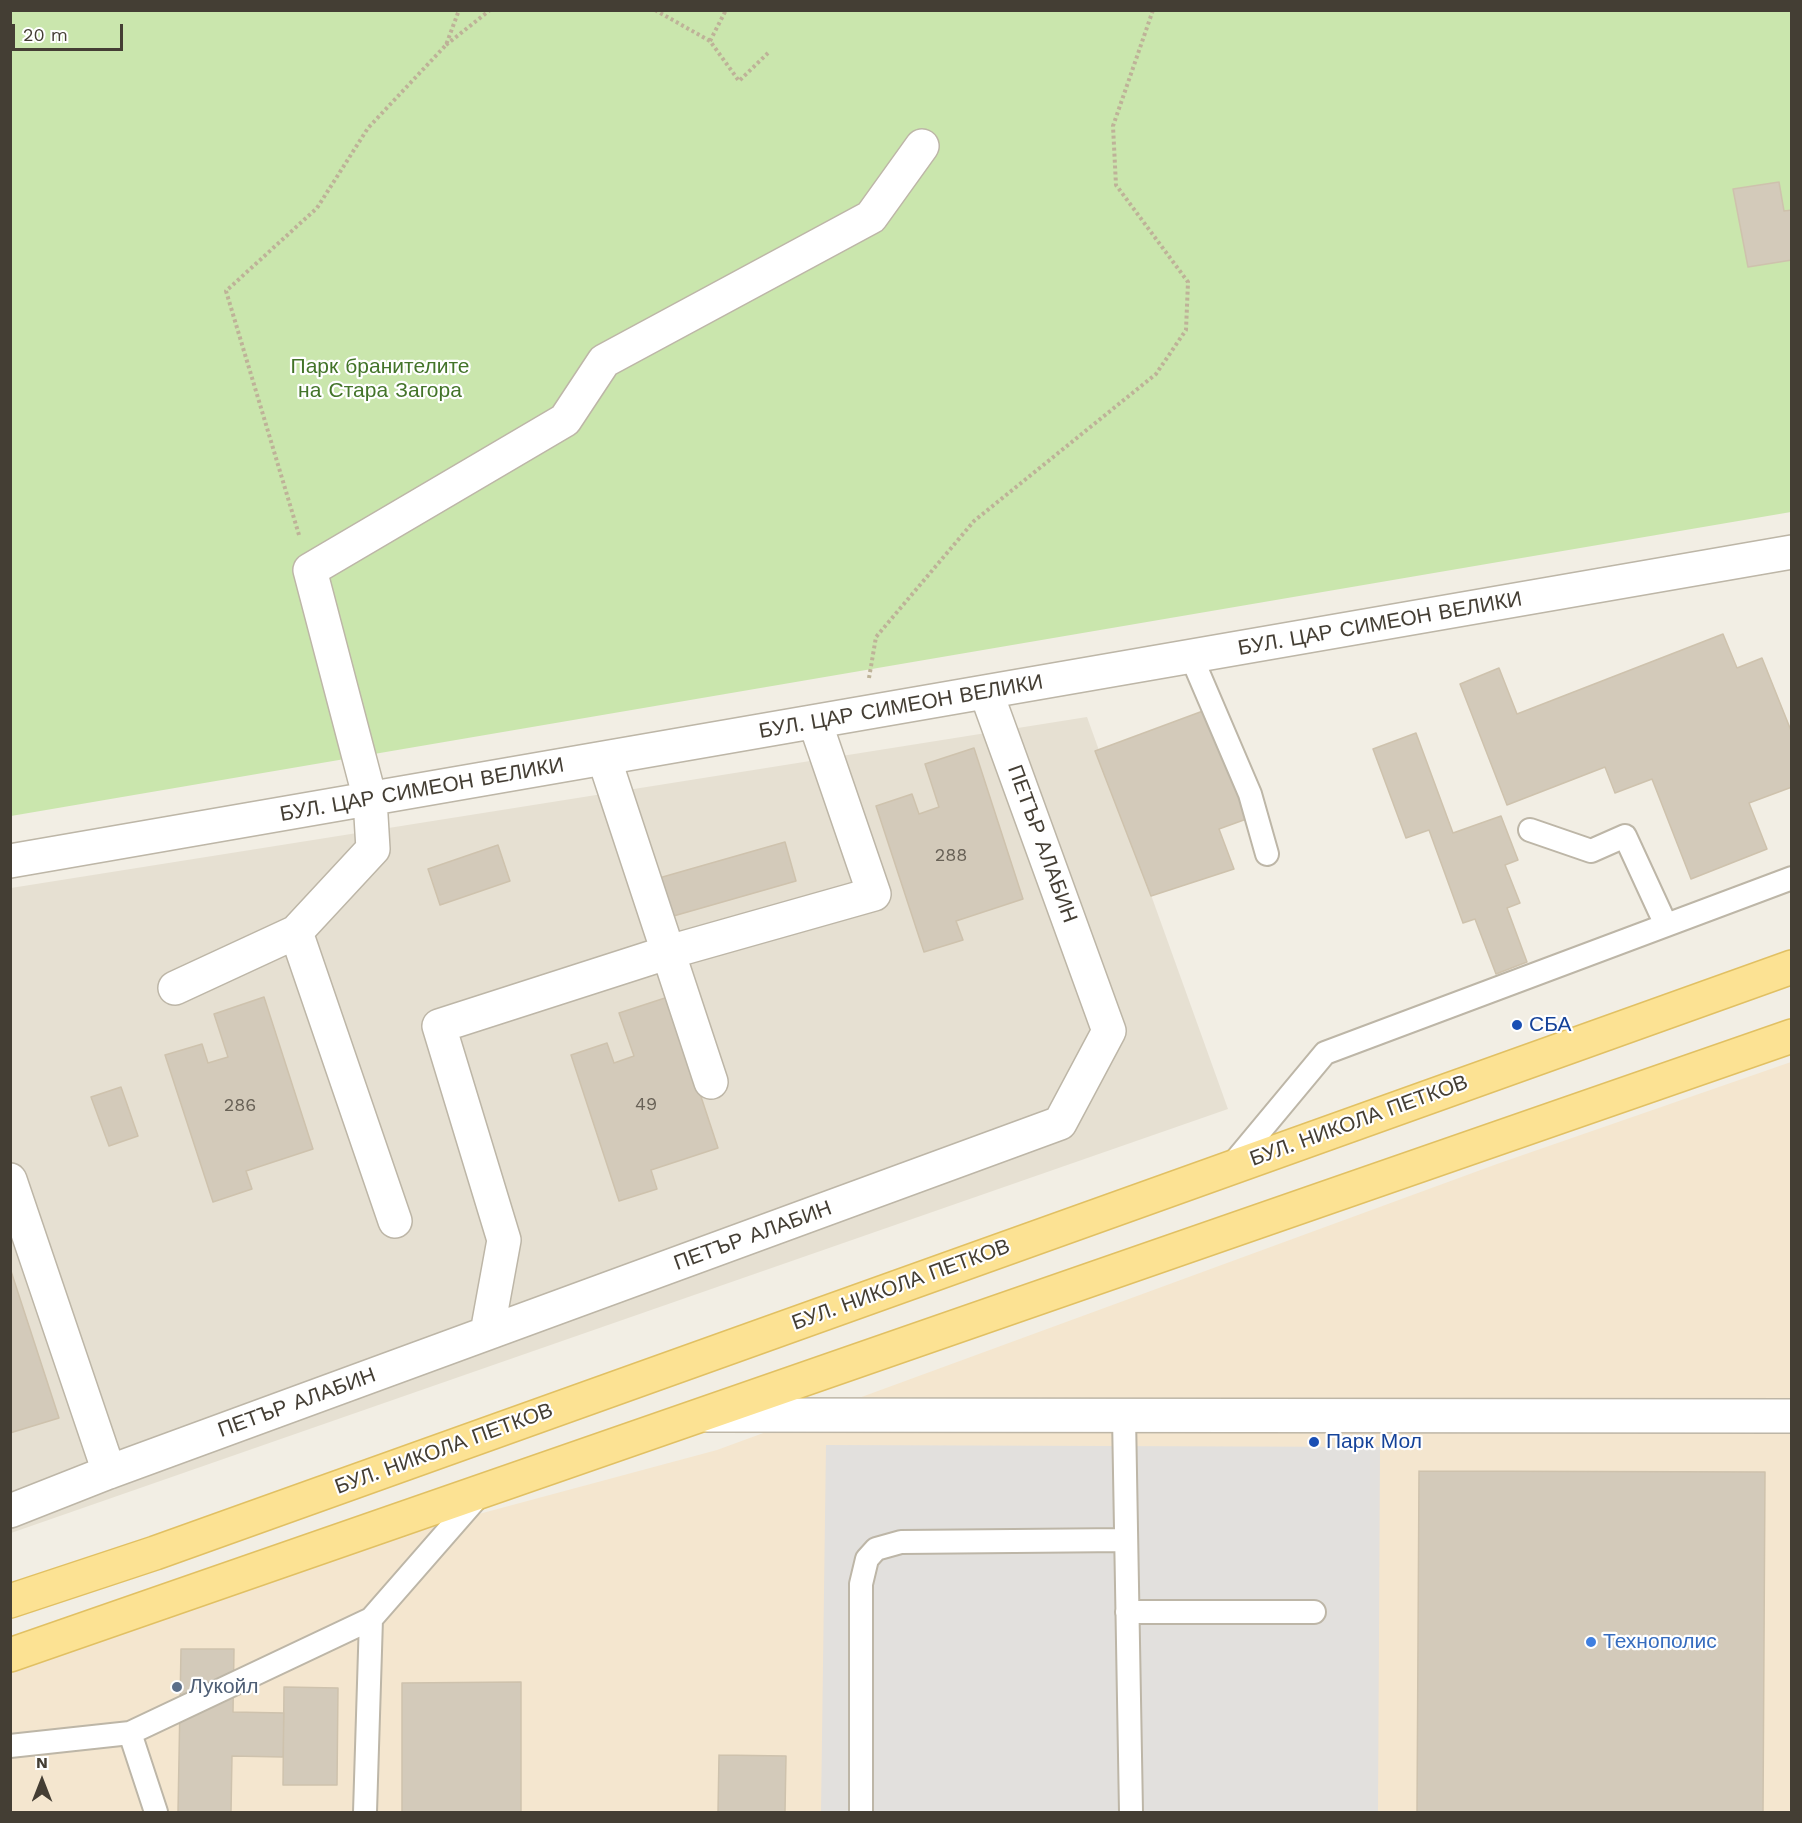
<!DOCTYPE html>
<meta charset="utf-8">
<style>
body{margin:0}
#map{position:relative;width:1802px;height:1823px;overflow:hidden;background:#f2eee4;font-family:"Work Sans",sans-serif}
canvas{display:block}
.frame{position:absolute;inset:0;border:12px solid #443e34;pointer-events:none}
.north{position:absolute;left:12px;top:1751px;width:60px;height:60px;-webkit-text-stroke:4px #fff;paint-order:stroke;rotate:0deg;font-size:16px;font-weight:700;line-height:24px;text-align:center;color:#443e34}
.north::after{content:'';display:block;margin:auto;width:21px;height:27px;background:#443e34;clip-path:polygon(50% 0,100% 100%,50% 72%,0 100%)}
.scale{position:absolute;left:12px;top:24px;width:111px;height:27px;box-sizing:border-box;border:3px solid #443e34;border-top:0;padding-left:8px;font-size:18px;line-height:21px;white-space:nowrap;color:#443e34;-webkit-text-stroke:4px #fff;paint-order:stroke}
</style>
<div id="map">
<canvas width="1802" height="1823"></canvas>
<div class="frame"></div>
<div class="north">N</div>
<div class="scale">20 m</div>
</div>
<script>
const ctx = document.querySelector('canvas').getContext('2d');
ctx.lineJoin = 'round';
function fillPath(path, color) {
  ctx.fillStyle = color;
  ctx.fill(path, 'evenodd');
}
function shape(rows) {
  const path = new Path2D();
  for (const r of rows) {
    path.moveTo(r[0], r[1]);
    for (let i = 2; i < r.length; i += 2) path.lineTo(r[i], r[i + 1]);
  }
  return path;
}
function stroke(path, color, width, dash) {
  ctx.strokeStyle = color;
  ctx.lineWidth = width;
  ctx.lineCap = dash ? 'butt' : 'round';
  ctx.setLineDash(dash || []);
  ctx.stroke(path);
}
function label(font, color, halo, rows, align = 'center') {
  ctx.font = font + ' "Work Sans",sans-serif';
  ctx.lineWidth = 4.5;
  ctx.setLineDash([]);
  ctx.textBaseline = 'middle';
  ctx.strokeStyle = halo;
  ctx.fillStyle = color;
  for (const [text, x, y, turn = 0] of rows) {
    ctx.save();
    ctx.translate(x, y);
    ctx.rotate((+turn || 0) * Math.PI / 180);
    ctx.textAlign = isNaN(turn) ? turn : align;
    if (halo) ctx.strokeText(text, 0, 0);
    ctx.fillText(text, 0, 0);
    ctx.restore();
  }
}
fillPath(shape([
 [1087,717,1228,1109,11,1533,11,888]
]), '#e6e0d2');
fillPath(shape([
 [1791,1062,1791,1812,11,1812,10,1669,438,1525,717,1450,1497,1164]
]), '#f4e6cf');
fillPath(shape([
 [11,11,1791,11,1791,512,11,816]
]), '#cae6ad');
fillPath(shape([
 [826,1445,1380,1447,1378,1812,821,1812]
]), '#e2e0dd');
const building = shape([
 [1779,182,1784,211,1792,210,1792,260,1748,267,1733,189,1779,182],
 [1723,634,1737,668,1762,658,1792,733,1792,787,1749,803,1767,849,1691,879,1652,779,1615,793,1605,767,1507,805,1460,684,1499,668,1517,714,1723,634],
 [1211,708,1252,817,1219,829,1234,869,1151,896,1095,751,1211,708],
 [1416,733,1453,833,1501,816,1518,860,1505,865,1520,903,1507,908,1527,962,1496,974,1475,919,1463,923,1429,830,1406,838,1373,749,1416,733],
 [974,748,1023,899,956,921,963,940,924,952,876,806,912,794,919,814,939,807,925,764,974,748],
 [785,842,796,881,670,917,659,878,785,842],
 [498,845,510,881,440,905,428,869,498,845],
 [264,997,313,1149,246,1171,252,1189,213,1202,165,1055,202,1044,208,1063,228,1057,214,1014,264,997],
 [668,997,718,1148,651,1170,657,1189,619,1201,571,1055,607,1043,614,1063,634,1056,619,1013,668,997],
 [121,1087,138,1136,109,1146,91,1097,121,1087],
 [10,1268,59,1418,10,1433,10,1268],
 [1419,1471,1765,1472,1763,1812,1417,1812,1419,1471],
 [181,1649,234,1649,233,1712,284,1713,283,1757,232,1756,231,1812,178,1812,181,1649],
 [521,1682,521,1812,402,1812,402,1683,521,1682],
 [284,1687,338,1688,337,1785,283,1785,284,1687],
 [719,1755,786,1756,785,1812,718,1812,719,1755]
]);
fillPath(building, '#d3caba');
stroke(building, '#cec2ad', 1.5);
const lane = shape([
 [1191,656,1250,794,1267,854],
 [1530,830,1591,851,1625,836,1666,925],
 [1231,1166,1325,1053,1792,878],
 [1124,1416,1131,1812],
 [1127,1612,1314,1612],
 [130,1733,156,1812],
 [10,1746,130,1733,371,1619,481,1493],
 [365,1812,371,1619],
 [861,1812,861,1584,867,1559,876,1549,901,1542,1126,1540]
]);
const street = shape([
 [604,758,711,1082],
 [10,861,1792,552],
 [175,988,296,932],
 [10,1180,109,1472],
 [395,1221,296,932,373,849,370,799,310,570,565,420,604,361,871,217,922,146],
 [487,1333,504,1240,439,1026,669,952,874,894,815,722],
 [707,1415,1792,1416],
 [10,1511,109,1472,1060,1123,1109,1031,986,692]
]);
const primary = shape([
 [10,1601,155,1553,1792,967],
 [10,1655,1792,1036]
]);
stroke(lane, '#bdb6a7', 26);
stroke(street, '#bdb6a7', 36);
stroke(primary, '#e1c063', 36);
stroke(shape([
 [655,10,710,41,739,81,768,53],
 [710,41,726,10],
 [446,45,490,10],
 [299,535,226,291,317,208,368,128,446,45,459,10],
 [869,678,876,637,974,521,1156,374,1186,330,1188,282,1116,185,1113,126,1153,10]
]), '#beb298', 4, [3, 3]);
stroke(lane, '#fff', 22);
stroke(street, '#fff', 33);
stroke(primary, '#fce293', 33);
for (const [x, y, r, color] of [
 [1517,1025,6,"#1a4fb4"],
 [1314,1442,6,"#1a4fb4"],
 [1591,1642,6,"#3f7fe0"],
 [177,1687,6,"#5c6f8a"]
]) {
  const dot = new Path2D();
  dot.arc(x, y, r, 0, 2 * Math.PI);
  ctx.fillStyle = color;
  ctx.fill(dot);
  stroke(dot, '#fff', 2);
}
label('18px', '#686156', null, [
 ["288",951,856],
 ["49",646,1105],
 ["286",240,1106]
]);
label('21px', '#437429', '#fff', [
 ["Парк бранителите",380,367],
 ["на Стара Загора",380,391]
]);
label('21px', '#443e34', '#fff', [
 ["БУЛ. ЦАР СИМЕОН ВЕЛИКИ",1380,624,-10],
 ["БУЛ. ЦАР СИМЕОН ВЕЛИКИ",901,707,-10],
 ["БУЛ. ЦАР СИМЕОН ВЕЛИКИ",422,790,-10],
 ["ПЕТЪР АЛАБИН",1042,844,70],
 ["БУЛ. НИКОЛА ПЕТКОВ",1359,1121,-20],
 ["ПЕТЪР АЛАБИН",753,1236,-20],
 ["БУЛ. НИКОЛА ПЕТКОВ",901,1285,-20],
 ["ПЕТЪР АЛАБИН",297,1403,-20],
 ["БУЛ. НИКОЛА ПЕТКОВ",444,1449,-20]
]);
label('21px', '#164399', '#fff', [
 ["СБА",1529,1025],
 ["Парк Мол",1326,1442]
], 'left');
label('21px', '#366cbe', '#fff', [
 ["Технополис",1603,1642]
], 'left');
label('21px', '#4e5e75', '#fff', [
 ["Лукойл",189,1687]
], 'left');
</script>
